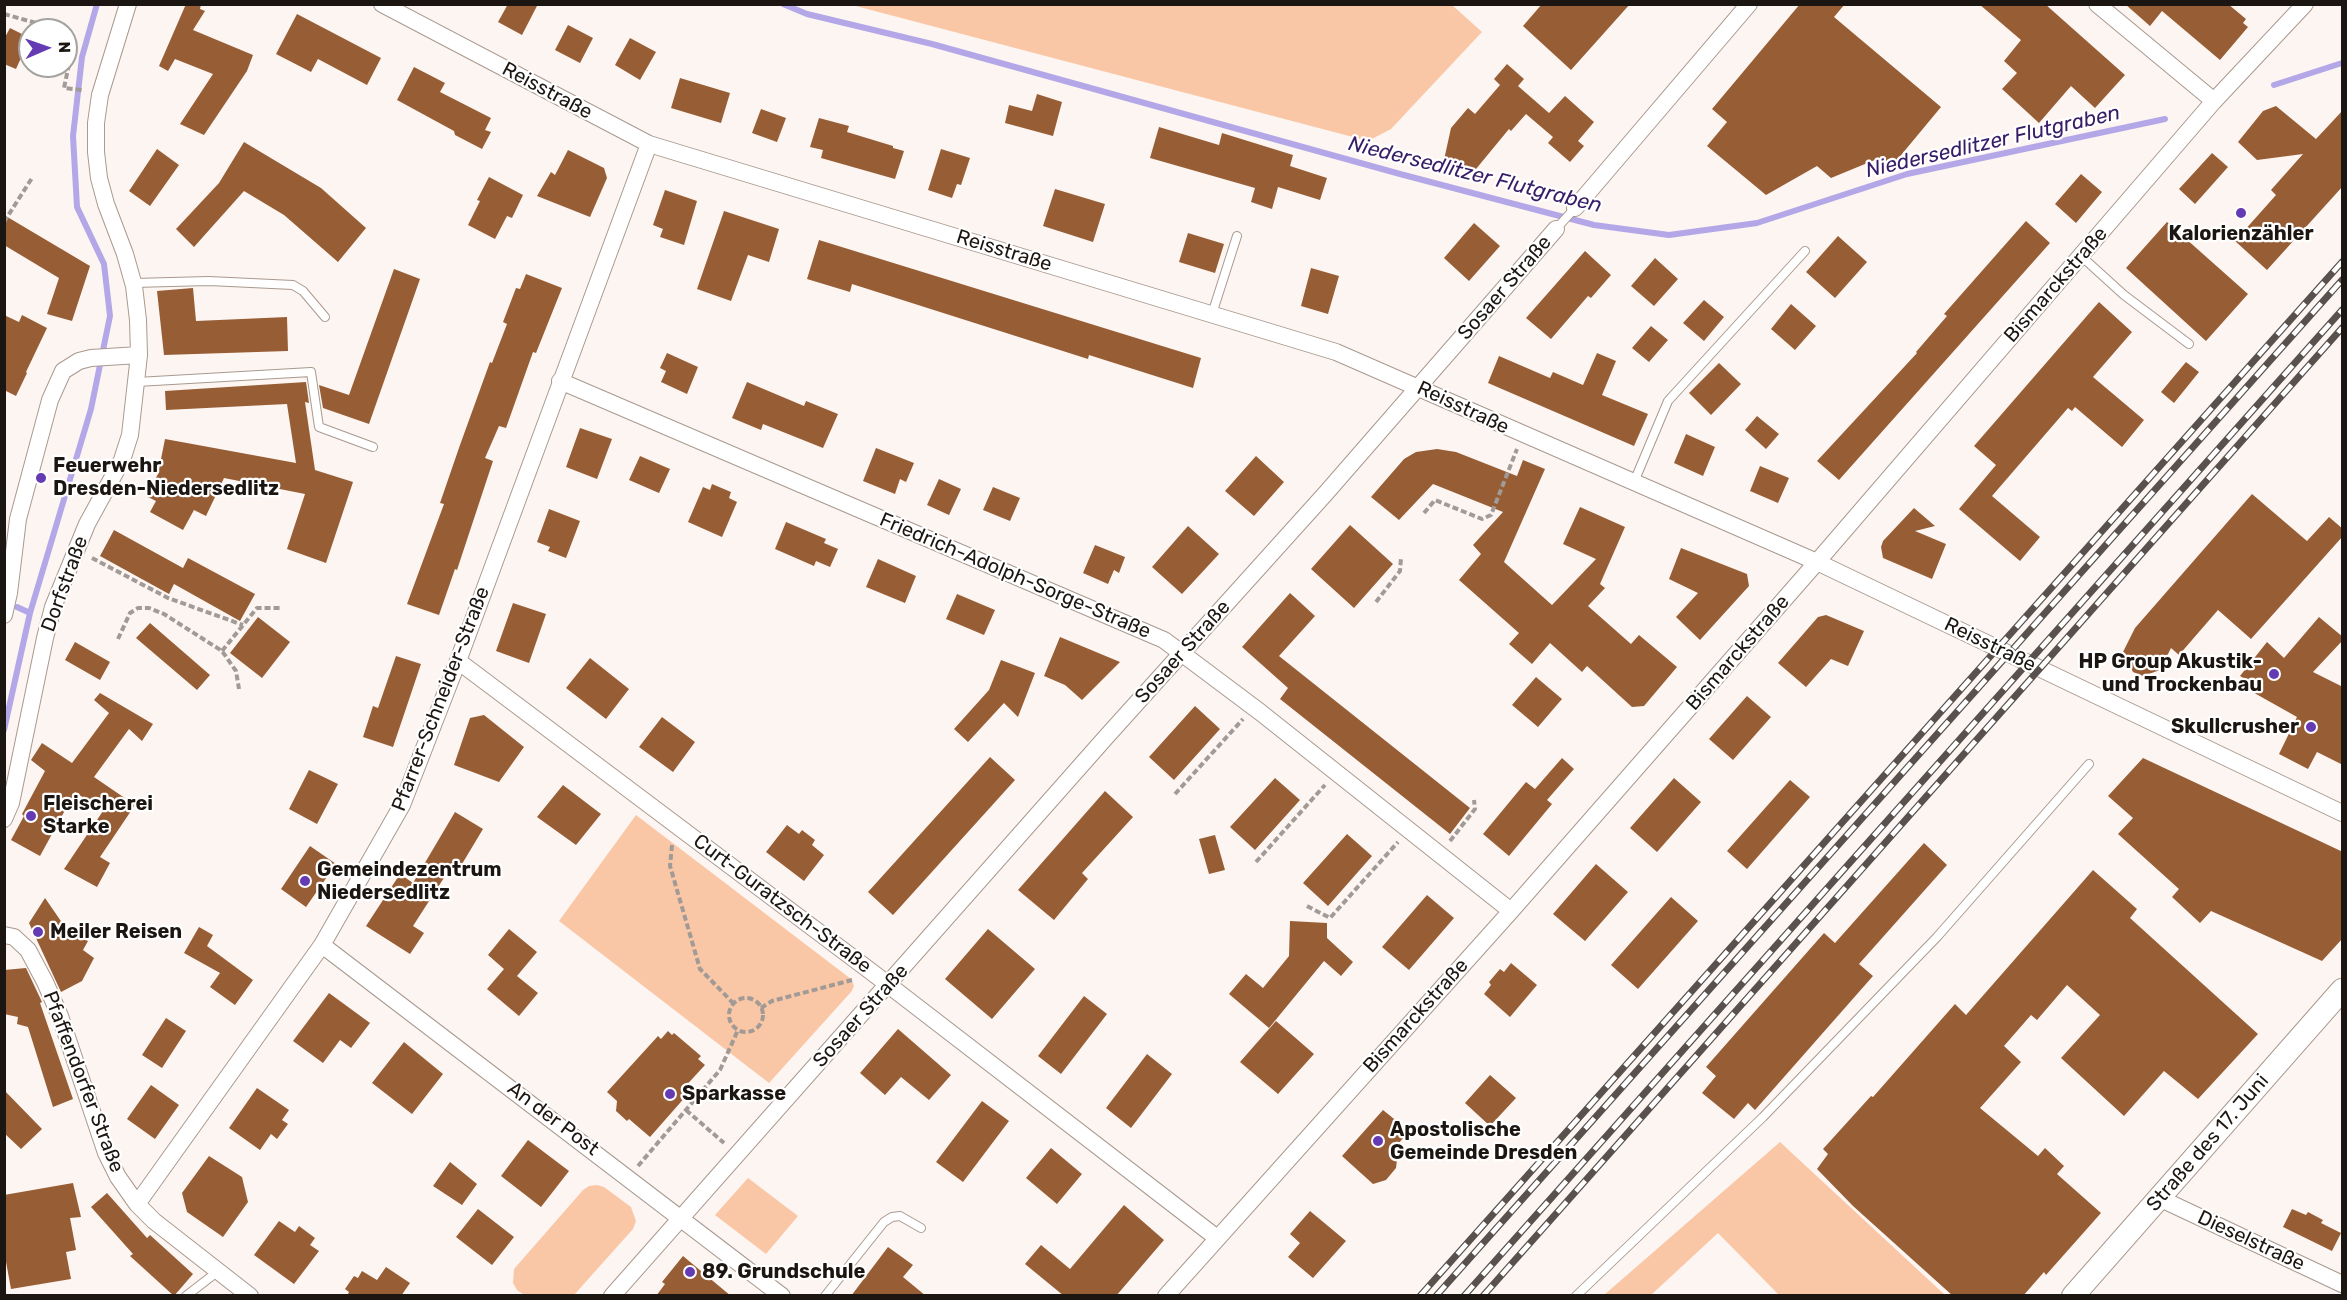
<!DOCTYPE html>
<meta charset="utf-8">
<style>
body{margin:0}
#map{position:relative;width:2347px;height:1300px;overflow:hidden;background:#fdf5f1;font-family:Rubik,sans-serif}
canvas{display:block}
.frame{position:absolute;inset:0;border:6px solid #1c1612;pointer-events:none}
.north{position:absolute;left:18px;top:18px;width:60px;height:60px;box-sizing:border-box;background:#fff;border:2px solid #a4a2a0;border-radius:50%;rotate:88deg;font-size:16px;font-weight:700;line-height:24px;text-align:center;color:#1c1612}
.north::after{content:'';display:block;margin:auto;width:21px;height:27px;background:#643bb3;clip-path:polygon(50% 0,100% 100%,50% 72%,0 100%)}
</style>
<div id="map">
<canvas width="2347" height="1300"></canvas>
<div class="frame"></div>
<div class="north">N</div>
</div>
<script>
const ctx = document.querySelector('canvas').getContext('2d');
ctx.lineJoin = 'round';
function fillPath(path, color) {
  ctx.fillStyle = color;
  ctx.fill(path, 'evenodd');
}
function shape(rows) {
  const path = new Path2D();
  for (const r of rows) {
    if (r.length === 3) {
      path.moveTo(r[0] + r[2], r[1]);
      path.arc(r[0], r[1], r[2], 0, 2 * Math.PI);
      continue;
    }
    path.moveTo(r[0], r[1]);
    for (let i = 2; i < r.length; i += 2) path.lineTo(r[i], r[i + 1]);
  }
  return path;
}
function stroke(path, color, width, dash) {
  ctx.strokeStyle = color;
  ctx.lineWidth = width;
  ctx.lineCap = dash ? 'butt' : 'round';
  ctx.setLineDash(dash || []);
  ctx.stroke(path);
}
function label(font, color, halo, rows, align = 'center') {
  ctx.font = font + ' Rubik,sans-serif';
  ctx.lineWidth = 4.5;
  ctx.setLineDash([]);
  ctx.textBaseline = 'middle';
  ctx.strokeStyle = halo;
  ctx.fillStyle = color;
  for (const [text, x, y, turn = 0] of rows) {
    ctx.save();
    ctx.translate(x, y);
    ctx.rotate((+turn || 0) * Math.PI / 180);
    ctx.textAlign = isNaN(turn) ? turn : align;
    if (halo) ctx.strokeText(text, 0, 0);
    ctx.fillText(text, 0, 0);
    ctx.restore();
  }
}
fillPath(shape([
 [1452,5,1482,32,1391,129,1368,141,852,5],
 [636,815,851,979,854,986,851,992,769,1083,559,921],
 [1780,1142,1945,1295,1779,1295,1718,1233,1651,1295,1604,1295],
 [748,1178,798,1216,766,1254,715,1215],
 [597,1185,604,1187,631,1207,636,1221,633,1229,574,1295,524,1295,517,1290,513,1283,514,1269,583,1190,589,1186]
]), '#fac7a6');
stroke(shape([
 [783,4,807,14,932,44,1400,174,1594,225,1669,235,1757,223,1907,174,2165,119],
 [2274,85,2342,63],
 [17,607,30,613],
 [4,730,30,613,91,409,110,316,104,264,77,207,73,136,82,57,97,4]
]), '#b4a7e7', 6);
fillPath(shape([
 [186,4,201,4,200,9,205,11,193,30,253,55,247,71,204,135,180,124,213,74,175,59,168,71,159,66],
 [508,4,538,4,522,35,498,22],
 [1542,4,1630,4,1571,70,1523,26],
 [1800,4,1845,4,1834,17,1941,107,1892,166,1882,157,1831,178,1817,166,1766,195,1707,146,1727,122,1712,109],
 [1979,4,2045,4,2125,75,2095,108,2071,86,2039,123,2002,89,2017,73,2004,61,2021,40],
 [2125,4,2228,4,2246,19,2243,23,2248,27,2220,60,2162,11,2150,26],
 [297,14,381,58,367,85,318,59,311,72,276,54],
 [568,25,593,38,580,63,555,50],
 [10,28,30,38,16,69,4,64,4,39],
 [630,38,656,52,640,80,615,65],
 [1507,64,1524,79,1518,86,1549,113,1565,96,1594,122,1578,141,1584,146,1570,162,1548,143,1553,137,1526,114,1511,131,1509,129,1476,169,1444,160,1451,128,1468,108,1475,114,1500,85,1494,79],
 [414,67,445,83,440,92,491,118,485,130,491,132,482,149,455,135,454,131,397,100],
 [680,78,730,93,721,123,671,108],
 [1037,94,1062,102,1053,136,1005,123,1009,105,1032,111],
 [2276,106,2316,139,2343,110,2343,186,2267,270,2235,241,2276,195,2271,190,2303,154,2257,160,2238,142,2263,111],
 [761,109,786,118,777,142,752,133],
 [819,118,849,126,847,132,893,146,893,148,904,151,895,179,821,158,823,150,810,147],
 [1159,127,1219,145,1222,133,1293,155,1290,166,1327,178,1320,200,1278,187,1272,209,1251,202,1255,188,1150,158],
 [244,142,321,188,366,228,338,262,284,215,244,191,194,247,176,229,219,183],
 [157,149,179,165,150,206,129,191],
 [941,149,970,158,961,185,957,184,952,198,928,190],
 [568,150,604,168,607,178,590,217,537,196,551,172,555,175],
 [2212,153,2228,167,2195,204,2179,189],
 [2081,174,2102,192,2076,223,2055,204],
 [489,177,523,195,512,218,507,216,495,239,468,225,480,201,477,200],
 [1055,189,1105,204,1093,242,1043,226],
 [665,190,697,201,684,245,660,237,663,229,653,225],
 [724,211,779,229,769,262,748,255,731,301,697,289],
 [4,215,90,266,72,321,47,314,59,278,4,245],
 [2026,221,2050,243,1839,480,1817,461,1917,353,1916,352,1947,316,1944,314],
 [2167,222,2248,294,2206,341,2126,268],
 [1474,223,1500,246,1469,281,1444,258],
 [1188,233,1224,244,1215,273,1179,262],
 [1838,236,1867,262,1835,298,1806,272],
 [819,240,1201,358,1193,388,1089,355,1088,359,852,284,850,292,807,279],
 [1585,251,1611,275,1591,298,1588,296,1551,339,1526,318],
 [1655,258,1678,279,1654,306,1631,286],
 [1311,268,1339,276,1328,314,1301,306],
 [394,269,420,279,369,424,323,408,319,385,349,395],
 [526,274,562,288,536,353,533,352,506,428,499,426,485,458,493,461,457,570,455,569,439,615,407,604,444,504,440,503,460,445,490,362,492,363,507,324,503,322,516,288,520,289],
 [193,288,196,321,287,317,288,351,164,355,157,291],
 [1704,300,1724,317,1704,341,1683,323],
 [2099,302,2132,332,2093,377,2144,420,2122,447,2075,407,2072,411,2068,408,1992,496,2040,537,2020,561,1959,509,1996,465,1974,446],
 [1791,304,1816,326,1795,350,1771,329],
 [4,315,19,322,22,315,47,328,26,372,27,373,16,396,4,390],
 [1651,326,1668,340,1649,362,1632,348],
 [667,353,698,367,687,394,661,382,666,371,660,368],
 [1597,353,1616,361,1602,395,1648,414,1634,446,1488,383,1499,356,1550,378,1553,372,1583,385],
 [2186,362,2199,372,2174,403,2161,392],
 [1719,363,1741,384,1711,415,1689,393],
 [306,382,309,403,305,402,315,470,353,482,326,563,287,549,305,494,224,478,206,516,194,510,183,530,150,512,156,501,146,496,158,474,165,439,296,463,287,404,166,410,165,391],
 [747,382,804,406,806,401,838,414,823,448,763,424,761,430,732,418],
 [1757,416,1779,434,1766,449,1745,430],
 [580,428,612,439,597,479,566,467],
 [1686,434,1715,447,1703,476,1674,463],
 [876,448,914,463,906,482,900,479,895,494,863,481],
 [1437,449,1456,452,1517,476,1523,460,1545,469,1504,562,1552,605,1596,559,1563,544,1580,507,1625,527,1600,584,1605,588,1588,606,1631,644,1639,635,1677,667,1644,706,1632,707,1587,666,1582,672,1550,643,1532,664,1509,644,1519,633,1459,580,1481,554,1473,545,1503,512,1433,484,1399,520,1371,497,1404,459,1416,452],
 [640,456,670,469,659,493,629,480],
 [1256,456,1284,482,1254,516,1225,491],
 [1760,466,1789,478,1778,503,1750,491],
 [939,479,961,489,949,515,927,505],
 [712,484,731,492,729,498,737,502,722,537,688,522,703,487,710,490],
 [993,487,1020,498,1010,521,983,510],
 [2252,494,2307,541,2329,517,2343,529,2343,536,2251,639,2218,610,2179,655,2171,648,2160,670,2143,676,2133,672,2123,652,2135,628],
 [1914,508,1935,526,1915,531,1946,544,1932,579,1883,558,1881,547,1883,541],
 [549,509,580,521,566,558,548,551,550,547,537,542],
 [786,522,826,539,824,543,838,549,830,567,816,561,814,566,775,549],
 [1350,525,1393,564,1354,608,1311,569],
 [1188,526,1219,554,1182,594,1152,567],
 [114,530,183,568,188,558,255,594,240,621,174,584,169,594,100,556],
 [1095,545,1125,557,1119,573,1114,570,1108,584,1083,573],
 [1681,548,1747,574,1749,586,1700,640,1676,617,1698,593,1669,579],
 [878,559,916,576,905,603,866,587],
 [1290,593,1315,616,1279,656,1470,808,1450,834,1280,699,1288,688,1242,647],
 [957,594,995,610,984,635,946,619],
 [513,603,546,614,529,663,496,651],
 [1826,615,1864,631,1848,666,1831,659,1806,687,1778,663,1818,617],
 [258,617,290,642,262,678,230,653],
 [2319,617,2343,637,2343,640,2313,672,2343,687,2343,765,2317,752,2308,769,2279,754,2297,717,2249,690,2253,684,2240,676,2267,642,2284,658],
 [150,623,210,675,197,690,136,638],
 [1060,637,1120,662,1082,700,1065,685,1044,676],
 [75,642,110,662,100,680,65,660],
 [396,656,421,664,393,747,363,737,373,706,378,708],
 [590,658,629,689,606,719,566,688],
 [1001,660,1035,673,1018,717,1004,703,968,742,954,729,989,690],
 [1536,677,1562,699,1538,727,1512,705],
 [100,693,153,724,142,741,129,729,94,777,135,805,100,857,110,863,97,887,64,869,103,811,75,792,40,856,11,840,24,816,22,814,45,771,31,760,42,743,72,763,109,713,94,700],
 [1747,696,1771,717,1733,760,1709,739],
 [1195,706,1220,729,1174,780,1149,757],
 [484,715,524,747,499,782,454,765,470,718],
 [662,717,695,742,673,772,639,747],
 [990,757,1015,780,893,915,868,892],
 [1562,758,1574,769,1547,800,1552,804,1509,856,1483,834,1526,782,1535,789],
 [2143,758,2343,852,2343,938,2322,961,2211,911,2200,923,2172,897,2179,889,2118,834,2133,818,2108,796],
 [309,770,338,784,317,824,289,809],
 [1275,778,1300,800,1255,850,1230,827],
 [1674,778,1701,802,1657,852,1630,828],
 [1790,780,1810,797,1747,869,1727,851],
 [563,785,601,814,576,845,537,817],
 [1105,791,1133,817,1082,873,1088,879,1054,920,1018,890],
 [455,812,483,829,456,874,449,870,413,926,424,933,410,954,366,926,400,874,413,883],
 [787,825,799,834,802,830,815,840,812,845,824,855,804,881,766,852],
 [1347,834,1372,856,1328,906,1303,883],
 [1215,835,1225,870,1209,874,1199,839],
 [1924,843,1947,865,1859,964,1873,976,1755,1110,1748,1103,1734,1119,1702,1093,1716,1076,1706,1067,1824,933,1835,943],
 [310,846,336,864,306,907,281,889],
 [1596,864,1628,892,1585,941,1553,914],
 [2093,870,2137,909,2130,918,2258,1034,2198,1099,2164,1071,2124,1116,2061,1058,2100,1015,2067,985,2037,1020,2031,1015,2004,1046,2021,1062,1980,1108,2038,1156,2045,1148,2064,1166,2057,1174,2101,1213,2046,1275,2044,1272,2023,1296,1953,1296,1853,1206,1817,1169,1828,1154,1823,1149,1871,1096,1873,1097,1955,1004,1966,1015],
 [1427,895,1454,918,1409,970,1382,947],
 [1671,897,1698,921,1638,989,1611,965],
 [45,898,65,927,88,941,83,950,94,958,82,981,61,992,29,923],
 [1290,921,1327,923,1327,938,1353,962,1341,976,1324,961,1269,1028,1229,994,1246,974,1263,988,1289,956],
 [199,927,213,935,207,946,253,980,235,1005,210,987,220,973,184,953],
 [509,929,537,952,517,976,538,993,519,1016,487,989,504,969,488,955],
 [988,929,1035,969,992,1019,945,979],
 [1511,963,1537,985,1510,1017,1484,994,1491,985,1489,982,1500,969,1504,972],
 [26,968,42,1002,40,1003,73,1099,53,1107,28,1027,17,1024,18,1017,4,1014,4,970],
 [329,993,370,1023,351,1048,340,1040,323,1063,293,1041],
 [1084,996,1107,1014,1061,1074,1038,1056],
 [166,1018,186,1031,162,1068,142,1055],
 [1276,1021,1314,1054,1278,1094,1240,1062],
 [898,1029,951,1075,929,1100,901,1077,885,1095,860,1073],
 [668,1031,672,1035,674,1033,701,1056,698,1059,705,1065,682,1090,687,1095,650,1137,629,1119,627,1121,616,1111,617,1101,607,1092,658,1036,661,1039],
 [404,1042,443,1074,412,1114,372,1083],
 [1147,1054,1172,1074,1131,1128,1106,1108],
 [1490,1075,1516,1098,1490,1126,1465,1103],
 [151,1085,179,1105,155,1139,127,1119],
 [257,1088,289,1110,282,1120,288,1124,277,1139,271,1134,260,1150,229,1128],
 [4,1090,42,1129,21,1149,4,1133],
 [982,1101,1009,1121,963,1182,936,1162],
 [1383,1110,1409,1131,1399,1143,1396,1168,1386,1180,1373,1184,1342,1156],
 [528,1140,569,1171,541,1207,501,1176],
 [1051,1148,1082,1174,1057,1204,1026,1178],
 [209,1156,242,1177,248,1202,223,1237,187,1212,182,1193],
 [450,1162,477,1184,462,1205,433,1186],
 [73,1183,81,1217,70,1218,76,1250,66,1252,71,1279,11,1289,4,1251,4,1195],
 [107,1193,147,1238,150,1235,193,1274,174,1296,130,1256,133,1254,91,1207],
 [1124,1205,1164,1240,1116,1296,1064,1296,1025,1264,1041,1245,1070,1269],
 [478,1209,514,1237,492,1265,456,1237],
 [2292,1209,2306,1215,2308,1212,2323,1220,2321,1223,2341,1233,2332,1251,2283,1227],
 [1310,1211,1346,1241,1313,1278,1288,1257,1300,1243,1290,1234],
 [279,1221,295,1232,299,1226,315,1238,310,1245,319,1251,294,1284,254,1255],
 [888,1247,913,1265,903,1277,926,1296,851,1296],
 [683,1256,731,1296,656,1296,665,1284,662,1282],
 [386,1267,410,1283,401,1296,347,1296,349,1292,345,1289,354,1276,358,1278,362,1271,377,1280]
]), '#975e36');
const lane = shape([
 [1556,229,1575,208],
 [2081,256,2124,295,2189,344],
 [133,283,209,281,293,285,303,291,325,317],
 [1212,314,1237,236],
 [137,382,311,372,319,427,373,447],
 [1634,482,1668,401,1805,251],
 [186,1296,217,1272],
 [825,1296,884,1222,892,1217,900,1216,921,1228],
 [1576,1296,1763,1117,1937,937,2089,764]
]);
const street = shape([
 [382,4,649,144,1336,352,1817,562,2342,813],
 [2097,4,2214,101],
 [1575,208,1749,4],
 [560,381,1164,640,1260,712,1511,911],
 [4,615,9,593,18,519,50,400,63,371,79,361,91,358,139,355],
 [458,661,873,973,1217,1238],
 [4,819,11,803,45,638,53,607,87,524,122,460,130,435,139,355,138,320,134,286,125,254,106,204,99,178,96,152,96,123,100,95,128,4],
 [4,935,14,937,28,950,45,982,60,1016,106,1153,118,1177,137,1204,154,1221,250,1296],
 [322,945,782,1296],
 [2159,1198,2342,1284],
 [137,1204,322,945,402,805,458,661,649,144],
 [612,1296,1107,736,1326,493,1556,229],
 [1166,1296,1511,911,1817,562,2214,101,2305,4]
]);
const secondary = shape([
 [2073,1296,2342,990]
]);
stroke(lane, '#a9998f', 10);
stroke(street, '#a9998f', 18);
stroke(secondary, '#a9998f', 24);
stroke(shape([
 [4,14,61,30],
 [66,39,72,50,64,88,82,90],
 [4,222,32,178],
 [1424,513,1435,500,1482,519,1491,515,1517,449],
 [92,558,168,598,243,625],
 [1376,602,1400,571,1401,558],
 [118,639,130,613,138,608,149,608,164,614,222,651,236,671,239,689],
 [222,651,257,608,282,608],
 [1175,794,1243,719],
 [1450,841,1475,809,1474,800],
 [672,845,670,866,700,969,734,1004],
 [1256,862,1325,785],
 [1307,906,1330,918,1398,842],
 [746,1015,17],
 [761,1008,772,1001,852,980],
 [686,1110,724,1143],
 [638,1166,720,1070,738,1030]
]), '#a19a96', 4, [6, 3]);
stroke(lane, '#fff', 8);
stroke(street, '#fff', 16);
stroke(secondary, '#fff', 22);
const rail = shape([
 [1420,1296,2342,262],
 [1436,1296,2342,280],
 [1464,1296,2342,310],
 [1483,1296,2342,328]
]);
stroke(rail, '#58514d', 7);
stroke(rail, '#fff', 4.5, [14]);
for (const [x, y, r, color] of [
 [2241,213,6,"#643bb3"],
 [41,478,6,"#643bb3"],
 [2274,674,6,"#643bb3"],
 [2311,727,6,"#643bb3"],
 [31,816,6,"#643bb3"],
 [305,881,6,"#643bb3"],
 [38,932,6,"#643bb3"],
 [670,1094,6,"#643bb3"],
 [1378,1141,6,"#643bb3"],
 [690,1272,6,"#643bb3"]
]) {
  const dot = new Path2D();
  dot.arc(x, y, r, 0, 2 * Math.PI);
  ctx.fillStyle = color;
  ctx.fill(dot);
  stroke(dot, '#fff', 2);
}
label('20px', '#1c1612', '#fff', [
 ["Reisstraße",547,91,28],
 ["Reisstraße",1004,251,17],
 ["Bismarckstraße",2056,285,-49],
 ["Sosaer Straße",1505,288,-49],
 ["Reisstraße",1463,408,25],
 ["Friedrich-Adolph-Sorge-Straße",1015,576,23],
 ["Dorfstraße",65,584,-70],
 ["Reisstraße",1990,645,26],
 ["Sosaer Straße",1183,652,-48],
 ["Bismarckstraße",1738,653,-49],
 ["Pfarrer-Schneider-Straße",441,699,-69],
 ["Curt-Guratzsch-Straße",782,904,37],
 ["Sosaer Straße",861,1016,-48],
 ["Bismarckstraße",1416,1016,-48],
 ["Pfaffendorfer Straße",83,1082,69],
 ["An der Post",553,1119,37],
 ["Straße des 17. Juni",2208,1143,-49],
 ["Dieselstraße",2251,1241,25]
]);
label('bold 20px', '#1c1612', '#fff', [
 ["Kalorienzähler",2241,234,"center"],
 ["Feuerwehr",53,466],
 ["Dresden-Niedersedlitz",53,489],
 ["HP Group Akustik-",2262,662,"right"],
 ["und Trockenbau",2262,685,"right"],
 ["Skullcrusher",2299,727,"right"],
 ["Fleischerei",43,804],
 ["Starke",43,827],
 ["Gemeindezentrum",317,870],
 ["Niedersedlitz",317,893],
 ["Meiler Reisen",50,932],
 ["Sparkasse",682,1094],
 ["Apostolische",1390,1130],
 ["Gemeinde Dresden",1390,1153],
 ["89. Grundschule",702,1272]
], 'left');
label('italic 21px', '#371d67', '#fff', [
 ["Niedersedlitzer Flutgraben",1993,142,-13],
 ["Niedersedlitzer Flutgraben",1475,175,14]
]);
</script>
